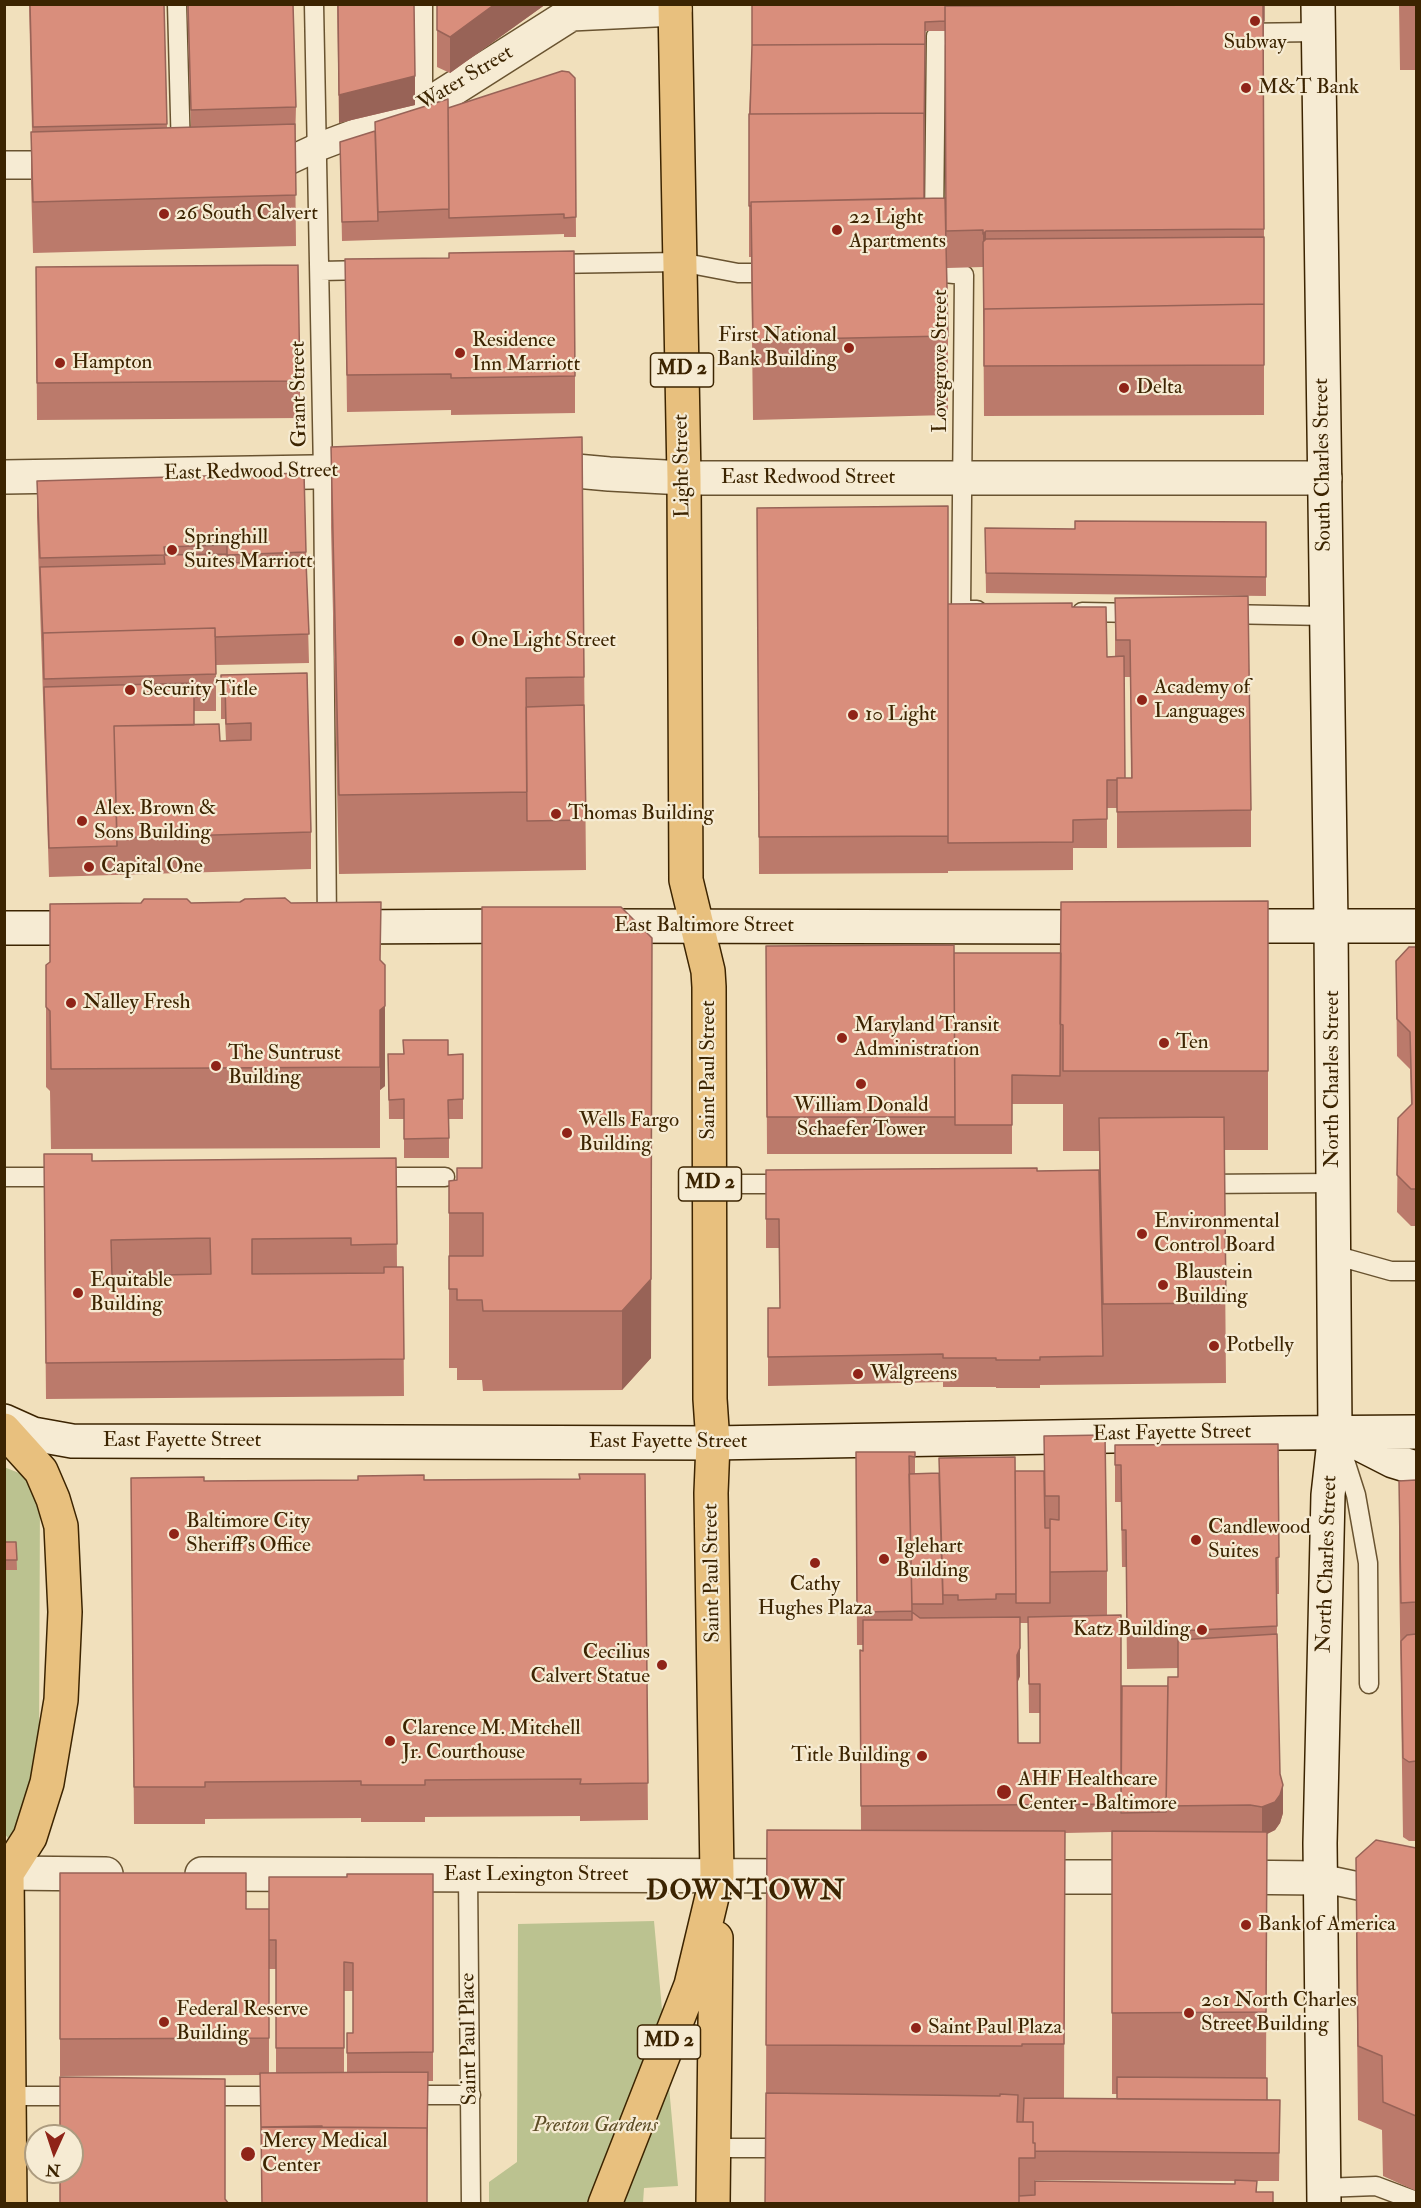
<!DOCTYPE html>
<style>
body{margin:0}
#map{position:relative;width:1421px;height:2208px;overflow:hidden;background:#f1e0bc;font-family:"IM FELL Double Pica",serif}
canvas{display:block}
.frame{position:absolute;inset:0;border:6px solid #3c2401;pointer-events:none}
.north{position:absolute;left:24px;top:2124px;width:60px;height:60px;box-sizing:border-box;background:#f6ebd3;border:2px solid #ac9b7f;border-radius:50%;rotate:183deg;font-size:16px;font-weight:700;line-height:24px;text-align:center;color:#3c2401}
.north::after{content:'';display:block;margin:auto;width:21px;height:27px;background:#8f2418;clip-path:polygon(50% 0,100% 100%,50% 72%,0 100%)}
</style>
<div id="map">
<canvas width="1421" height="2208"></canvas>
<div class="frame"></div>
<div class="north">N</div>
</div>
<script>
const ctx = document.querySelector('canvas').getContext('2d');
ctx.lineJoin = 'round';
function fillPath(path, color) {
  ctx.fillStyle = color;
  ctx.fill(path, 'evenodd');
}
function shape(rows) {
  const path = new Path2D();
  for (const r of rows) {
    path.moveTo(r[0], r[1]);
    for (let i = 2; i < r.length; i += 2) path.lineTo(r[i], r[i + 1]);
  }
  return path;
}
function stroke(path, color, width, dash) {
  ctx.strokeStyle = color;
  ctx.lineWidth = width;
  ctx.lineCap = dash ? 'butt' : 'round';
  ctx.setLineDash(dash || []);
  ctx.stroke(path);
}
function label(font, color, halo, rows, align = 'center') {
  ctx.font = font + ' "IM FELL Double Pica",serif';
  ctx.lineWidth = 4.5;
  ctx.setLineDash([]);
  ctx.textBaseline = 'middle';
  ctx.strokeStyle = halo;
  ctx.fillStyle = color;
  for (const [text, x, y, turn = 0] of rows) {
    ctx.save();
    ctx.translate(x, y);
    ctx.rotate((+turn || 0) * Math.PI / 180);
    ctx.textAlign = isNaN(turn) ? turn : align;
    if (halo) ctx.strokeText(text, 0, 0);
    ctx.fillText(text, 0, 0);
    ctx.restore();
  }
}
fillPath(shape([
 [4,1467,24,1475,40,1494,39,1746,26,1814,8,1838,4,1833],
 [654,1921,678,2186,644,2188,643,2203,489,2204,489,2182,517,2162,518,1924]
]), '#bbc290');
const service = shape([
 [177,4,181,152],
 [314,4,323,472,327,925],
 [423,4,423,108],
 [1239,33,1318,32],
 [934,222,936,36,968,35],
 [550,264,680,262,738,273,773,273],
 [320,271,369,270],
 [924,271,964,275,961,610,977,610],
 [1082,612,1139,613],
 [1223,614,1326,616],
 [4,1177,68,1177],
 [372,1177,445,1177],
 [710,1184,789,1184],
 [1200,1184,1333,1183],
 [1334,1255,1391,1271,1416,1271],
 [1340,1445,1356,1495,1368,1563,1369,1684],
 [468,1875,471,2204],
 [404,2095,471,2095],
 [10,2096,86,2096],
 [200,2096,284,2096],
 [713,2148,790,2148],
 [1323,2188,1376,2186,1416,2201]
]);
const pedestrian = shape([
 [261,164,286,162,318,147,408,113],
 [4,165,66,165],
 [1320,1878,1416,1898]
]);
const minor = shape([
 [423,108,571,14,675,9],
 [538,470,565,470,609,474,684,478,1325,478],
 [4,477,375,471],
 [4,1873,106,1874],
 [202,1874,811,1876],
 [1021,1877,1156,1877],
 [1222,1877,1320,1878]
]);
const secondary = shape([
 [1318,4,1331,925,1335,1432,1328,1495,1320,1843,1324,2204],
 [594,926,1107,927],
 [1224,926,1416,926],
 [336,927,528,926],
 [4,928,96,928],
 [4,1421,33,1434,72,1441,713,1443,1281,1433,1416,1432],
 [1342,1435,1393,1461,1416,1468]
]);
const primary = shape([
 [4,1430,41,1471,53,1499,61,1526,65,1612,61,1700,47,1783,30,1837,7,1873,10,2204],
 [605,2204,691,1985,717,1876,711,1493,713,1443,710,1399,709,987,708,971,686,880,684,478,675,4],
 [713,2204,716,1938]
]);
stroke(service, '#695330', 21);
stroke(pedestrian, '#695330', 30);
stroke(minor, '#695330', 36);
stroke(secondary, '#3c2401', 36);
stroke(primary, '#3c2401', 36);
stroke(service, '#f6ebd3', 18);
stroke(pedestrian, '#f6ebd3', 27);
stroke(minor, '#f6ebd3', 33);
stroke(secondary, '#f6ebd3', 33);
stroke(primary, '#e8c07e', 33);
fillPath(shape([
 [29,4,164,4,167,128,191,128,187,4,293,4,296,107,295,144,296,246,33,253,31,183,31,132,32,132],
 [337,4,414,4,415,105,339,123],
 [437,4,546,4,450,73,437,67],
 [752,4,1264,4,1264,415,984,416,983,267,947,268,948,336,948,415,753,420,751,257,749,257,749,114,752,45],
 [925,31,945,31,946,260,924,198],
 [1399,4,1416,4,1416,70,1400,70],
 [575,78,576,237,564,237,564,234,342,241,340,142,448,108],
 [345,259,575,376,575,413,451,415,451,410,347,412],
 [36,267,300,381,300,418,37,420],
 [582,437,586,870,339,874,331,527,331,447],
 [304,473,309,663,216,665,216,711,194,711,194,725,220,741,226,741,225,719,221,719,221,675,307,673,311,832,311,869,49,877,37,517,37,481],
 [948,506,948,873,759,874,757,508],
 [1266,522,1266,596,986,593,985,528,1075,529],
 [1115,598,1251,810,1251,847,1117,848,1117,808,1107,808,1107,848,1073,848,1073,870,948,871,948,604,1072,607,1107,657,1115,656],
 [1124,677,1130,677,1131,778,1125,778],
 [1268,901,1268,1150,1224,1150,1226,1383,1040,1385,1040,1388,996,1388,996,1387,943,1387,943,1382,768,1386,768,1308,780,1308,779,1248,766,1248,766,1170,1037,1171,1099,1170,1099,1151,1063,1151,1063,1104,1012,1104,1012,1154,767,1154,766,946,954,953,1061,953],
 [191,903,291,903,381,960,385,1046,385,1086,380,1090,380,1148,51,1149,50,1091,46,1087,46,965],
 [482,907,651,1358,622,1390,483,1391,482,1380,457,1380,457,1368,449,1368,449,1181,457,1180,482,1168],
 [1416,947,1416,1226,1411,1226,1397,1212,1398,1118,1411,1105,1410,1069,1397,1056,1396,961],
 [388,1054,448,1055,463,1099,463,1119,449,1119,449,1158,404,1158,404,1119,389,1119],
 [396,1158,397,1267,403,1267,404,1396,46,1399,44,1190,92,1161],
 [1044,1436,1107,1571,1107,1616,1121,1804,1168,1686,1178,1677,1178,1668,1127,1669,1126,1567,1122,1567,1121,1502,1115,1502,1115,1445,1278,1444,1279,1594,1277,1594,1277,1634,1280,1774,1283,1813,1280,1823,1275,1830,1267,1834,1266,2078,1267,2100,1280,2100,1279,2181,1257,2181,1257,2192,765,2204,766,2093,767,1830,861,1830,860,1650,863,1650,863,1645,857,1645,856,1452,915,1452,915,1474,1015,1471,1044,1481],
 [1020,1623,1028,1623,1029,1713,1040,1713,1040,1743,1018,1743,1017,1683,1020,1676],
 [1112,1832,1112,2094,1117,2094,1117,2099,1064,2098,1065,1833],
 [1035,2180,1235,2181,1235,2184,1035,2181],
 [645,1474,648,1820,580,1821,580,1816,425,1817,425,1822,361,1822,361,1818,205,1819,205,1824,134,1824,131,1478,204,1481,579,1479],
 [1416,1480,1416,1841,1409,1841,1403,1837,1399,1560,1399,1481],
 [4,1542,16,1542,17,1570,4,1570],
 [1416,1848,1416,2191,1383,2176,1382,2130,1358,2120,1356,1932,1356,1858],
 [60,1873,246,1909,269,1909,347,1877,433,1874,433,2081,428,2081,427,2204,262,2204,260,2075,60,2076],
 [269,1969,276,1969,276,2073,269,2073],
 [344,1991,353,1991,353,2033,347,2033,347,2073,344,2073]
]), '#bb7a6b');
fillPath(shape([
 [495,4,546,4,450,73,450,37],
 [415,76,415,105,339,123,339,95],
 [986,231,986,268,983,271,983,234],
 [385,965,385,1086,380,1090,380,1010],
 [652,1018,651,1358,622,1390,622,1311],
 [1020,1648,1020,1676,1017,1684,1017,1655],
 [1283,1785,1283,1813,1280,1823,1275,1830,1267,1834,1266,2093,1267,1834,1262,1836,1262,1807]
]), '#986357');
const building = shape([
 [30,4,164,4,167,124,33,127,30,4],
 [188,4,293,4,296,107,191,110,188,4],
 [338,4,414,4,415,76,339,95,338,4],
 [437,4,495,4,450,37,437,30,437,4],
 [752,4,1264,4,1264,21,1263,5,945,6,945,21,925,22,925,44,752,45,752,4],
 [1263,5,1264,229,986,231,983,234,983,230,946,231,945,6,1263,5],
 [925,44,924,135,924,113,750,114,752,45,925,44],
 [562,71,569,72,575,78,576,217,564,218,564,214,449,218,448,108,562,71],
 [448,99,449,209,378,212,375,122,448,99],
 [924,113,924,198,751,202,751,206,749,206,749,114,924,113],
 [295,124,296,195,33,202,31,132,295,124],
 [375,131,378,221,342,222,340,142,375,131],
 [945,198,948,336,753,340,751,202,945,198],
 [1264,237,1264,304,984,309,984,331,983,242,986,239,1264,237],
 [574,251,575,376,451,378,451,374,347,375,345,259,449,258,449,253,574,251],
 [298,265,300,381,37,383,36,267,298,265],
 [1264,304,1264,365,984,366,984,309,1264,304],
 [582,437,584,677,526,678,527,792,339,795,331,447,582,437],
 [304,473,306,552,227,555,227,545,164,547,165,555,40,558,37,481,304,473],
 [948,506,948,836,759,837,757,508,948,506],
 [1075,521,1266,522,1266,577,986,573,985,528,1075,529,1075,521],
 [227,554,227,563,306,561,309,634,215,637,215,628,43,633,43,641,40,567,165,564,164,555,227,554],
 [1248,596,1251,810,1117,812,1117,778,1132,778,1130,640,1116,640,1115,598,1248,596],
 [1072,603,1072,607,1106,607,1107,657,1124,656,1125,778,1117,778,1117,780,1107,780,1107,819,1073,820,1073,842,948,843,948,604,1072,603],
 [215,628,216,674,44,679,43,633,215,628],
 [307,673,311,832,117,838,114,726,219,724,220,741,251,740,251,723,226,724,225,682,221,682,221,675,307,673],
 [194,683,194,725,114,726,117,846,49,848,44,687,194,683],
 [584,705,586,820,527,821,526,707,584,705],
 [285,898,291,903,381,902,380,960,385,965,385,1006,380,1010,380,1067,51,1069,50,1011,46,1007,46,965,50,962,50,904,141,903,144,899,187,899,191,903,240,902,245,899,285,898],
 [1268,901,1268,1071,1063,1071,1063,1025,1060,1024,1061,902,1268,901],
 [482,907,621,907,652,938,651,1279,622,1311,483,1311,482,1300,457,1300,457,1289,449,1289,449,1256,483,1256,483,1213,449,1213,449,1181,457,1180,457,1168,482,1168,482,907],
 [954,945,955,1117,767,1117,766,946,954,945],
 [1409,947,1416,947,1416,1189,1411,1189,1397,1175,1398,1118,1412,1104,1410,1032,1397,1019,1396,961,1409,947],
 [954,953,1061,953,1060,1076,1012,1075,1012,1125,955,1125,954,953],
 [403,1040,448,1040,448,1055,463,1054,463,1099,448,1100,449,1138,404,1139,404,1099,389,1100,388,1054,404,1054,403,1040],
 [1224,1117,1226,1303,1103,1304,1099,1118,1224,1117],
 [44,1154,92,1154,92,1161,396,1158,397,1244,351,1245,351,1238,252,1239,252,1274,384,1273,384,1267,403,1267,404,1359,46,1363,44,1154],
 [210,1238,211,1274,112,1276,111,1240,210,1238],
 [1037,1168,1037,1171,1099,1170,1103,1356,1040,1357,1040,1360,996,1360,996,1358,943,1358,943,1354,768,1357,768,1308,780,1308,779,1219,766,1219,766,1170,1037,1168],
 [1105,1435,1107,1571,1050,1572,1050,1519,1059,1520,1059,1496,1045,1496,1044,1436,1105,1435],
 [1278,1444,1279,1557,1276,1558,1277,1626,1178,1631,1127,1632,1126,1530,1122,1530,1121,1465,1115,1465,1115,1445,1278,1444],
 [856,1452,915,1452,915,1457,909,1456,912,1611,863,1612,863,1608,857,1608,856,1452],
 [1015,1457,1016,1594,996,1594,996,1599,958,1600,958,1595,943,1595,939,1458,1015,1457],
 [1015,1471,1044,1471,1045,1528,1050,1528,1050,1603,1016,1603,1015,1471],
 [939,1473,943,1604,912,1604,909,1474,939,1473],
 [579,1474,645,1474,648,1783,580,1784,581,1779,425,1780,425,1785,361,1785,361,1781,205,1782,205,1787,134,1787,131,1478,204,1477,204,1481,358,1480,358,1476,424,1475,424,1480,580,1479,579,1474],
 [1416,1480,1416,1602,1401,1603,1399,1481,1416,1480],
 [4,1542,16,1542,17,1560,4,1560,4,1542],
 [912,1612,920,1618,1020,1617,1020,1648,1017,1655,1018,1743,1040,1743,1040,1684,1029,1684,1028,1617,1121,1615,1121,1804,861,1806,860,1650,863,1651,863,1620,912,1620,912,1612],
 [1277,1634,1280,1774,1283,1785,1280,1795,1275,1802,1262,1807,1250,1805,1166,1806,1168,1677,1178,1677,1178,1640,1277,1634],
 [1416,1634,1416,1761,1409,1762,1403,1758,1401,1641,1407,1635,1416,1634],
 [1122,1686,1168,1686,1166,1812,1121,1813,1122,1686],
 [767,1830,1065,1831,1064,2044,1022,2044,1022,2046,766,2045,767,1830],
 [1112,1831,1267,1832,1266,2012,1112,2013,1112,1831],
 [1376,1840,1416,1848,1416,2116,1383,2102,1382,2056,1358,2046,1356,1858,1376,1840],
 [60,1873,246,1873,246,1909,269,1909,269,2038,60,2039,60,1873],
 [347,1874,433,1874,433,2052,347,2053,347,2033,353,2033,353,1963,344,1962,344,2048,276,2048,276,1940,269,1940,269,1877,347,1877,347,1874],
 [428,2072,427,2141,427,2128,322,2127,322,2126,261,2127,260,2073,428,2072],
 [60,2077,225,2079,225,2199,229,2204,60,2204,60,2172,72,2172,72,2136,60,2136,60,2077],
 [1117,2077,1267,2078,1267,2100,1117,2099,1117,2077],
 [766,2093,1000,2096,1000,2094,1018,2095,1017,2122,1033,2122,1033,2143,1035,2143,1035,2158,1019,2158,1019,2204,765,2204,766,2093],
 [1024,2098,1280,2100,1279,2153,1035,2151,1035,2143,1033,2143,1033,2122,1023,2122,1024,2098],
 [261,2127,427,2128,427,2204,262,2204,261,2127],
 [1235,2180,1257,2181,1256,2192,1273,2192,1273,2204,1019,2204,1019,2196,1035,2195,1035,2181,1235,2184,1235,2180]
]);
fillPath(building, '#d98e7c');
stroke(building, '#986357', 1.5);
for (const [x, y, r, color] of [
 [1255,21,6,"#8f2418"],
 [1246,88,6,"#8f2418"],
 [164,214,6,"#8f2418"],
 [837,230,6,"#8f2418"],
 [849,348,6,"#8f2418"],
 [460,353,6,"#8f2418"],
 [60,363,6,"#8f2418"],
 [1124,388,6,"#8f2418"],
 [172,550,6,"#8f2418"],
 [459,641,6,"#8f2418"],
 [130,690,6,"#8f2418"],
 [1142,700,6,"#8f2418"],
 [853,715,6,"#8f2418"],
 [556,814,6,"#8f2418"],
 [82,821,6,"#8f2418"],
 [89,867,6,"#8f2418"],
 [71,1003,6,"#8f2418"],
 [842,1038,6,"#8f2418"],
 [1164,1043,6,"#8f2418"],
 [216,1066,6,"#8f2418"],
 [861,1084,6,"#8f2418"],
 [567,1133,6,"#8f2418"],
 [1142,1234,6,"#8f2418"],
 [1163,1285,6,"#8f2418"],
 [78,1293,6,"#8f2418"],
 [1214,1346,6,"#8f2418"],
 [858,1374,6,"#8f2418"],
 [174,1534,6,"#8f2418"],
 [1196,1540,6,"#8f2418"],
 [884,1559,6,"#8f2418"],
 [815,1563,6,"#8f2418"],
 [1202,1630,6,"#8f2418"],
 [662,1665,6,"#8f2418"],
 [390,1741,6,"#8f2418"],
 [922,1756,6,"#8f2418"],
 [1004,1792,8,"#8f2418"],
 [1246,1925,6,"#8f2418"],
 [1189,2013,6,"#8f2418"],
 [164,2022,6,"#8f2418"],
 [916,2028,6,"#8f2418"],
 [248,2154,8,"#8f2418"]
]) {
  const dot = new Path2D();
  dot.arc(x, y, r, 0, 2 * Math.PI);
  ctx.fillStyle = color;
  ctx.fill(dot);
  stroke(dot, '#f6ebd3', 2);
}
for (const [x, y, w] of [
 [682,370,63],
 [710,1184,63],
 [669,2042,63]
]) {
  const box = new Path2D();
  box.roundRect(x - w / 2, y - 17, w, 34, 4.5);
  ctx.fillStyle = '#f6ebd3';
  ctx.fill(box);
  stroke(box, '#3c2401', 1.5);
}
label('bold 20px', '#3c2401', null, [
 ["MD 2",682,370],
 ["MD 2",710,1184],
 ["MD 2",669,2042]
]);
label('21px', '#3c2401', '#f6ebd3', [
 ["Subway",1255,43,"center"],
 ["M&T Bank",1258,88],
 ["26 South Calvert",176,214],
 ["22 Light",849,218],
 ["Apartments",849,242],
 ["First National",837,336,"right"],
 ["Bank Building",837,360,"right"],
 ["Residence",472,341],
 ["Inn Marriott",472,365],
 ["Hampton",72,363],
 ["Delta",1136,388],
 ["Springhill",184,538],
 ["Suites Marriott",184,562],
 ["One Light Street",471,641],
 ["Academy of",1154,688],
 ["Languages",1154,712],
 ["Security Title",142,690],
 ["10 Light",865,715],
 ["Alex. Brown &",94,809],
 ["Sons Building",94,833],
 ["Thomas Building",568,814],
 ["Capital One",101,867],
 ["Nalley Fresh",83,1003],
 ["Maryland Transit",854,1026],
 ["Administration",854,1050],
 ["Ten",1176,1043],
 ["The Suntrust",228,1054],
 ["Building",228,1078],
 ["William Donald",861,1106,"center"],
 ["Schaefer Tower",861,1130,"center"],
 ["Wells Fargo",579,1121],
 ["Building",579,1145],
 ["Environmental",1154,1222],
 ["Control Board",1154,1246],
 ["Blaustein",1175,1273],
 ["Building",1175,1297],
 ["Equitable",90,1281],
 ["Building",90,1305],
 ["Potbelly",1226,1346],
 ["Walgreens",870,1374],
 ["Baltimore City",186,1522],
 ["Sheriff's Office",186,1546],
 ["Candlewood",1208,1528],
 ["Suites",1208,1552],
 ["Iglehart",896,1547],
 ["Building",896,1571],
 ["Cathy",815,1585,"center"],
 ["Hughes Plaza",815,1609,"center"],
 ["Katz Building",1190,1630,"right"],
 ["Cecilius",650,1653,"right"],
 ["Calvert Statue",650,1677,"right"],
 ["Clarence M. Mitchell",402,1729],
 ["Jr. Courthouse",402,1753],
 ["Title Building",910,1756,"right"],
 ["AHF Healthcare",1018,1780],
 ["Center - Baltimore",1018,1804],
 ["Bank of America",1258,1925],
 ["201 North Charles",1201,2001],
 ["Street Building",1201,2025],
 ["Federal Reserve",176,2010],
 ["Building",176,2034],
 ["Saint Paul Plaza",928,2028],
 ["Mercy Medical",262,2142],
 ["Center",262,2166]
], 'left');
label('21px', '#3c2401', '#f6ebd3', [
 ["Water Street",466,79,-31],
 ["Lovegrove Street",941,361,-90],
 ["Grant Street",300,394,-91],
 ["South Charles Street",1324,465,-91],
 ["Light Street",683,466,-91],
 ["East Redwood Street",251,473,-1],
 ["East Redwood Street",808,478],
 ["East Baltimore Street",704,926],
 ["Saint Paul Street",709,1070,-90],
 ["North Charles Street",1333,1079,-90],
 ["East Fayette Street",1172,1434,-1],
 ["East Fayette Street",182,1441],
 ["East Fayette Street",668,1442],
 ["North Charles Street",1328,1564,-88],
 ["Saint Paul Street",713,1573,-91],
 ["East Lexington Street",536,1875],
 ["Saint Paul Place",470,2039,-91]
]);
label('italic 21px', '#5c4c25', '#f6ebd3', [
 ["Preston Gardens",595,2126]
]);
ctx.letterSpacing = '1.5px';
label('bold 27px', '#3c2401', '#f6ebd3', [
 ["DOWNTOWN",746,1893]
]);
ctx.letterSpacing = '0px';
</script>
